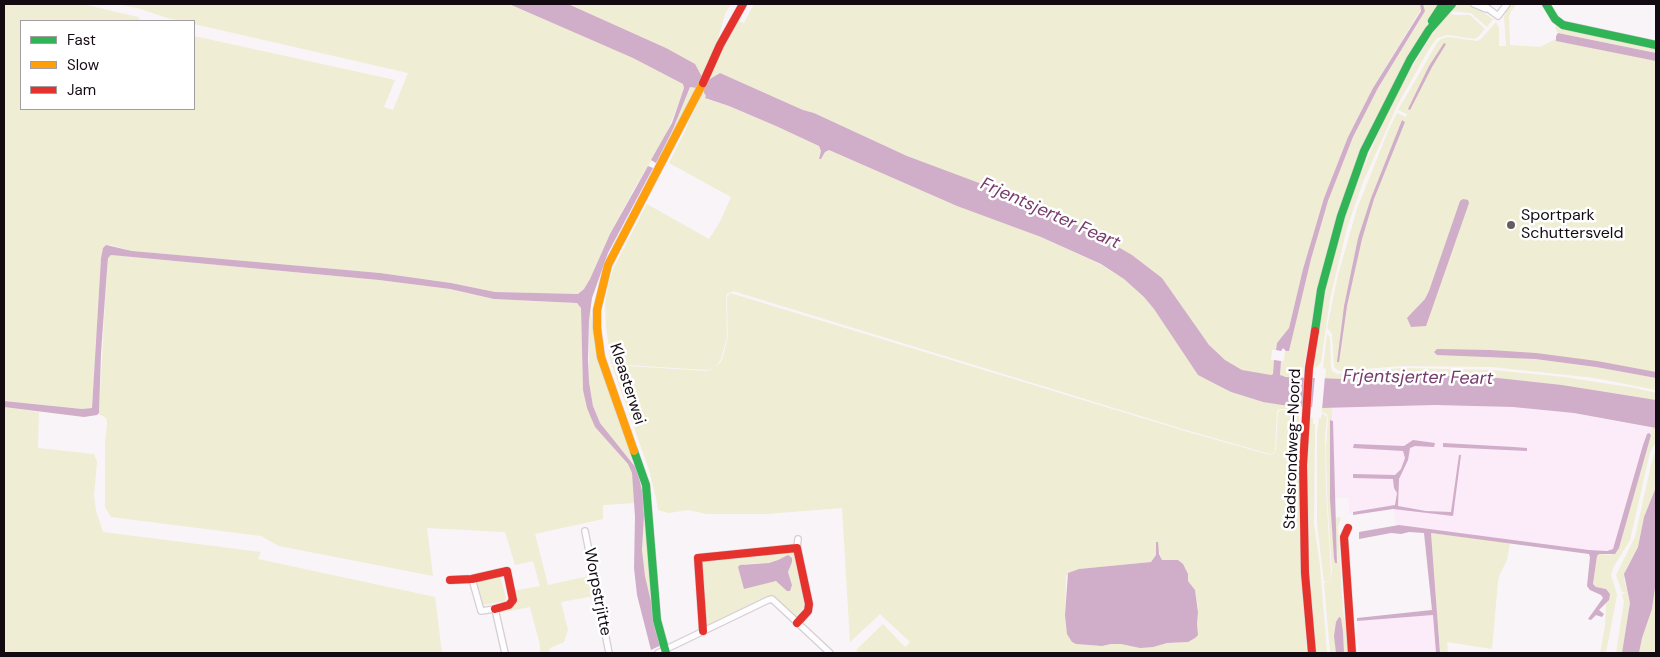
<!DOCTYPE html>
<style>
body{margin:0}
#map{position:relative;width:1660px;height:657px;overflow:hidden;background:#f9f4f8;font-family:"DM Sans",sans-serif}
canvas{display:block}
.frame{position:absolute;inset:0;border:5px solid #140b12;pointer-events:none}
.legend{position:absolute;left:20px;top:20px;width:175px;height:90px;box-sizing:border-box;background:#fff;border:1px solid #a19da0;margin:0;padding:6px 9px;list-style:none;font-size:15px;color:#140b12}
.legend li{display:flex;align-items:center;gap:10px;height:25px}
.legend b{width:25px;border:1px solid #a19da0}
</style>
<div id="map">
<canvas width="1660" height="657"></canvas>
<div class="frame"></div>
<ul class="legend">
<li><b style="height:6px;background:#30b455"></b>Fast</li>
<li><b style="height:6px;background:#ff9f0a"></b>Slow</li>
<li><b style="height:6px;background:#e5322d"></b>Jam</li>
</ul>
</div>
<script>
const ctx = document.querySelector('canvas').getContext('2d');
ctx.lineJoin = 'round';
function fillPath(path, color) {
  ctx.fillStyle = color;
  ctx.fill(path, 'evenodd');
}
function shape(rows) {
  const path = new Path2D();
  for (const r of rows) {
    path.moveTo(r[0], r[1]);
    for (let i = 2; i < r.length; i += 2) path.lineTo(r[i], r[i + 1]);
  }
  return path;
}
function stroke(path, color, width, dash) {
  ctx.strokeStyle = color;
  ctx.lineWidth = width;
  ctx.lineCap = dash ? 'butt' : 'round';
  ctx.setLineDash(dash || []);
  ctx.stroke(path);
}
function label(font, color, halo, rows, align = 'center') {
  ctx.font = font + ' "DM Sans",sans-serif';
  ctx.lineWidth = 5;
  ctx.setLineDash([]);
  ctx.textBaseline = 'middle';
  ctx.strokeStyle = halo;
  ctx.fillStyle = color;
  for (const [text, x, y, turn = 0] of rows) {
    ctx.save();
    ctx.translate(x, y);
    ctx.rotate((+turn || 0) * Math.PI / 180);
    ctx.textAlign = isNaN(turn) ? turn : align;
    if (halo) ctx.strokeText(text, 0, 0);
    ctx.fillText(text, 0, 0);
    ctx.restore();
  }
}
fillPath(shape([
 [1435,405,1513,407,1574,413,1652,428,1651,435,1649,433,1647,434,1643,445,1613,549,1607,551,1589,550,1396,525,1393,509,1353,515,1353,513,1349,513,1349,498,1334,498,1332,408],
 [1433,615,1436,653,1359,653,1357,621]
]), '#fcebf8');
fillPath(shape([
 [4,4,82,4,138,17,140,20,21,21,21,109,194,109,194,36,395,80,384,107,393,110,408,73,194,24,194,21,181,21,164,17,141,9,118,4,509,4,633,58,683,84,684,88,665,138,634,189,610,234,590,279,584,289,578,294,495,292,451,283,380,273,132,251,111,245,103,248,101,258,92,408,82,409,4,401],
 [568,4,731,4,725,14,716,46,702,77,666,48],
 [754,4,1420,4,1421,9,1373,88,1348,137,1324,198,1303,269,1289,328,1277,343,1276,350,1272,350,1271,360,1274,360,1273,374,1268,376,1242,370,1225,360,1214,351,1200,333,1162,278,1132,255,1094,233,1014,196,907,156,814,113,803,110,720,73,708,80,714,63,736,20,744,23],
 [1423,4,1436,4,1439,6,1407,59,1356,163,1338,211,1319,281,1302,378,1280,376,1281,361,1284,361,1285,351,1289,351,1302,293,1318,232,1328,201,1353,137,1378,88,1425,11],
 [1458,4,1470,4,1493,19,1487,27,1471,13,1451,11,1453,6],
 [1511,4,1517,4,1511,11,1509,17,1510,45,1540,47,1556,39,1556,40,1656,59,1656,375,1533,356,1490,356,1535,359,1596,367,1656,378,1656,390,1595,378,1492,367,1402,366,1339,371,1334,367,1332,334,1327,328,1338,275,1357,209,1388,131,1397,113,1406,117,1407,114,1398,110,1437,43,1441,39,1448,37,1477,41,1481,39,1496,22,1499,28,1499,46,1506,46,1504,16],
 [1402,120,1404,120,1374,195,1356,254,1345,304,1337,362,1344,306,1358,238,1371,198],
 [1448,12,1454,15,1470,15,1485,29,1478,37,1474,39,1448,35,1437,38,1429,49,1398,104,1363,182,1347,228,1330,299,1321,362,1317,367,1313,368,1322,303,1340,231,1362,171,1391,103,1430,37],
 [1557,25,1656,48,1656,53,1558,33,1555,28],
 [690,87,697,88,662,155,656,163],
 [702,90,707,96,706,99,729,106,776,126,819,146,821,151,819,158,821,159,825,152,829,150,957,206,1041,237,1100,264,1124,279,1144,297,1154,309,1198,375,1203,378,1206,377,1231,392,1263,402,1299,406,1299,410,1280,409,1277,411,1275,450,1274,453,1270,454,1186,430,733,291,727,294,726,298,727,337,721,359,715,369,707,370,611,364,606,326,605,305,608,285,614,267,647,204,709,239,720,222,731,197,669,163,685,131],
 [111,255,379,280,450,289,494,299,577,303,581,308,583,390,595,427,628,464,632,473,635,503,603,505,603,519,535,534,548,585,589,576,594,596,561,602,568,630,564,642,550,648,549,653,540,653,540,645,530,607,499,613,499,609,513,604,512,591,540,586,533,561,515,565,505,532,427,528,433,576,279,546,261,536,111,517,105,507,105,444,107,423,106,418,99,414,106,283,108,258],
 [730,293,1185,431,1270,455,1274,454,1276,450,1278,412,1281,410,1299,411,1299,533,1307,653,859,653,856,650,883,624,905,647,910,642,880,614,850,642,842,508,766,514,707,514,688,510,669,513,658,510,656,498,649,470,612,365,706,371,715,369,722,360,728,337,727,298],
 [1156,542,1162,560,1178,560,1188,574,1188,581,1195,590,1198,607,1197,624,1198,635,1188,642,1167,643,1140,648,1121,644,1111,644,1102,646,1076,644,1065,615,1066,576,1079,569,1151,562,1156,555],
 [590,309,595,335,633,463,608,434,600,423,593,406,589,382,589,320],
 [1327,333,1330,338,1331,368,1333,372,1338,374,1402,368,1492,370,1564,377,1635,388,1656,393,1656,400,1562,385,1498,378,1402,375,1344,379,1325,379,1326,369,1323,368],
 [4,407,39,412,38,448,94,454,97,462,94,495,96,511,103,532,261,552,258,559,435,597,442,653,4,653],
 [1322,408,1332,408,1332,420,1330,420,1332,524,1335,563,1338,562,1335,518,1341,517,1338,527,1343,613,1347,627,1348,653,1344,653,1343,632,1335,628,1336,653,1330,653,1324,583,1329,581,1332,572,1327,494,1326,448,1328,419,1327,414,1322,412],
 [1322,413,1327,417,1325,436,1326,493,1331,572,1329,581,1324,582,1317,524,1317,435,1319,418,1321,418],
 [1309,417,1313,418,1313,424,1315,424,1314,524,1320,566,1327,653,1315,653,1311,596,1307,478],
 [1652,428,1656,428,1656,442,1650,452,1630,540,1614,566,1611,575,1617,595,1606,653,1600,653,1605,626,1606,603,1610,594,1606,589,1596,587,1593,584,1597,556,1599,554,1611,555,1619,548],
 [1656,449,1656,487,1644,517,1638,547,1626,569,1624,579,1630,603,1622,653,1616,653,1624,602,1622,594,1627,593,1622,592,1616,575,1635,537,1651,465],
 [643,495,650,573,652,612,645,576,642,550,644,515],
 [1431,533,1510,543,1507,560,1500,574,1498,581,1492,649,1447,642,1448,653,1440,653],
 [790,550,798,553,806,604,797,617,773,595,706,626,701,564,704,560],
 [788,555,792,562,788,572,792,585,772,581,744,589,744,564,769,563,778,560],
 [500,576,506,598,505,601,484,605,481,603,477,583,480,580],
 [1656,582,1656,653,1639,653,1642,638,1652,609]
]), '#efedd3');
fillPath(shape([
 [509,4,568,4,666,48,695,64,702,77,708,80,720,73,803,110,814,113,907,156,1014,196,1094,233,1132,255,1162,278,1209,345,1225,360,1242,370,1271,375,1273,374,1274,360,1281,361,1280,375,1286,377,1344,379,1402,375,1427,375,1498,378,1562,385,1656,400,1656,428,1574,413,1513,407,1435,405,1322,408,1282,405,1263,402,1231,392,1198,375,1154,309,1144,297,1124,279,1101,264,1041,237,957,206,829,150,825,152,821,159,819,159,821,151,819,146,776,126,729,106,705,98,706,96,703,91,697,88,690,87,673,129,656,163,651,160,672,123,684,88,683,84,633,58],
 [1420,4,1423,4,1425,11,1378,88,1353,137,1328,201,1311,259,1289,351,1286,351,1283,348,1281,351,1276,350,1277,343,1289,328,1303,269,1324,198,1348,137,1373,88,1421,11],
 [1558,33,1656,53,1656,61,1556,41,1556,36],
 [1444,43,1446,44,1432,67,1410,110,1408,109,1429,66],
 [1402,120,1405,122,1374,199,1362,239,1347,306,1339,362,1337,362,1344,306,1358,238,1371,198],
 [648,166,653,168,608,253,592,298,589,320,588,359,589,382,593,406,600,423,637,469,643,495,644,515,642,550,645,576,661,645,651,650,637,595,634,568,635,517,632,473,628,464,595,427,587,408,583,390,581,308,577,303,494,299,450,289,379,280,111,255,108,258,106,283,101,353,99,413,97,415,84,417,4,407,4,401,82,409,92,408,101,258,103,248,106,245,132,251,155,253,380,273,451,283,495,292,578,294,584,289,590,279,610,234],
 [1463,199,1468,200,1469,203,1426,326,1411,327,1407,318,1425,299,1429,291,1460,201],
 [1437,349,1490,350,1536,353,1597,361,1656,372,1656,378,1596,367,1535,359,1437,355,1434,352],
 [1330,420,1333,421,1337,563,1335,563,1334,558,1330,499],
 [1649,433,1651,435,1619,548,1615,554,1599,554,1597,556,1593,584,1596,587,1606,589,1610,594,1609,600,1599,610,1604,614,1602,617,1596,615,1591,620,1588,619,1603,598,1601,595,1590,590,1587,586,1590,557,1589,554,1431,533,1440,653,1436,653,1433,615,1357,621,1357,618,1432,610,1424,533,1409,532,1401,534,1391,533,1359,539,1359,532,1399,525,1589,550,1607,551,1613,549,1643,445,1647,434],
 [1413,440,1435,443,1434,447,1415,446,1410,448,1408,460,1399,479,1398,506,1426,511,1451,512,1459,455,1461,455,1453,516,1393,509,1353,515,1353,512,1395,505,1397,493,1394,488,1393,479,1353,478,1353,474,1395,475,1401,469,1405,458,1403,451,1353,448,1354,444,1404,446],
 [1443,443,1514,447,1527,448,1527,451,1443,447],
 [1656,487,1656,581,1652,609,1642,638,1639,653,1622,653,1630,603,1624,574,1638,547,1644,517],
 [1156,542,1158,542,1159,554,1162,560,1178,560,1183,564,1188,574,1188,581,1195,590,1198,612,1197,624,1198,635,1195,638,1188,642,1167,643,1153,647,1140,648,1121,644,1111,644,1102,646,1076,644,1072,642,1067,634,1065,615,1068,573,1079,569,1151,562,1156,555],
 [788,555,792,558,792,562,788,572,792,585,790,591,787,591,776,581,744,589,738,567,740,565,769,563,778,560],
 [1339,617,1341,618,1343,632,1344,653,1336,653,1334,636,1336,622]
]), '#d0adc8');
fillPath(shape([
 [1315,376,1325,376,1322,410,1312,409]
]), '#f9f4f8');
const street = shape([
 [1474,4,1486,9],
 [1482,4,1498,16,1507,4],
 [585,531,609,653],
 [797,548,798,539],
 [472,579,481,611,495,609,505,653],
 [658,653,768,600,772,599,830,653]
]);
const fast = shape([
 [1546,4,1555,19,1563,25,1656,45],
 [1432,21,1443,4],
 [1315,331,1321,290,1341,216,1364,151,1410,60,1429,30,1452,4],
 [634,451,646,485,657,620,666,653]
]);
const slow = shape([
 [634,451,601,357,597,328,597,310,608,265,703,83]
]);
const jam = shape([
 [703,83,720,45,743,4],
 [1348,528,1344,537,1352,653],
 [450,580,472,579,507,571,513,600,509,605,495,609],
 [703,631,698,558,797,548,809,604,808,611,797,623],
 [1312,653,1305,573,1303,465,1309,368,1315,331]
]);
stroke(street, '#d6ced4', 8);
stroke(fast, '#d6ced4', 9);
stroke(slow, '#d6ced4', 9);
stroke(jam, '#d6ced4', 9);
stroke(street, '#fefdfe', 5.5);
stroke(fast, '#30b455', 8);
stroke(slow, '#ff9f0a', 8);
stroke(jam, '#e5322d', 8);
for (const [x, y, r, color] of [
 [1511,225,5,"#645d62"]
]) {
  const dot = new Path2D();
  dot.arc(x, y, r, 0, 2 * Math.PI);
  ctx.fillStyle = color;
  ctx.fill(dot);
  stroke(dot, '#fff', 2);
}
label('16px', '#140b12', '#fff', [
 ["Sportpark",1521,216],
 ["Schuttersveld",1521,234]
], 'left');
label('16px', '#140b12', '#fff', [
 ["Kleasterwei",627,384,72],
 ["Stadsrondweg-Noord",1293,449,-88],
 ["Worpstrjitte",597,592,79]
]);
label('italic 18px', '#763a6c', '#fff', [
 ["Frjentsjerter Feart",1050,214,24],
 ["Frjentsjerter Feart",1418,378,1]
]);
</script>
